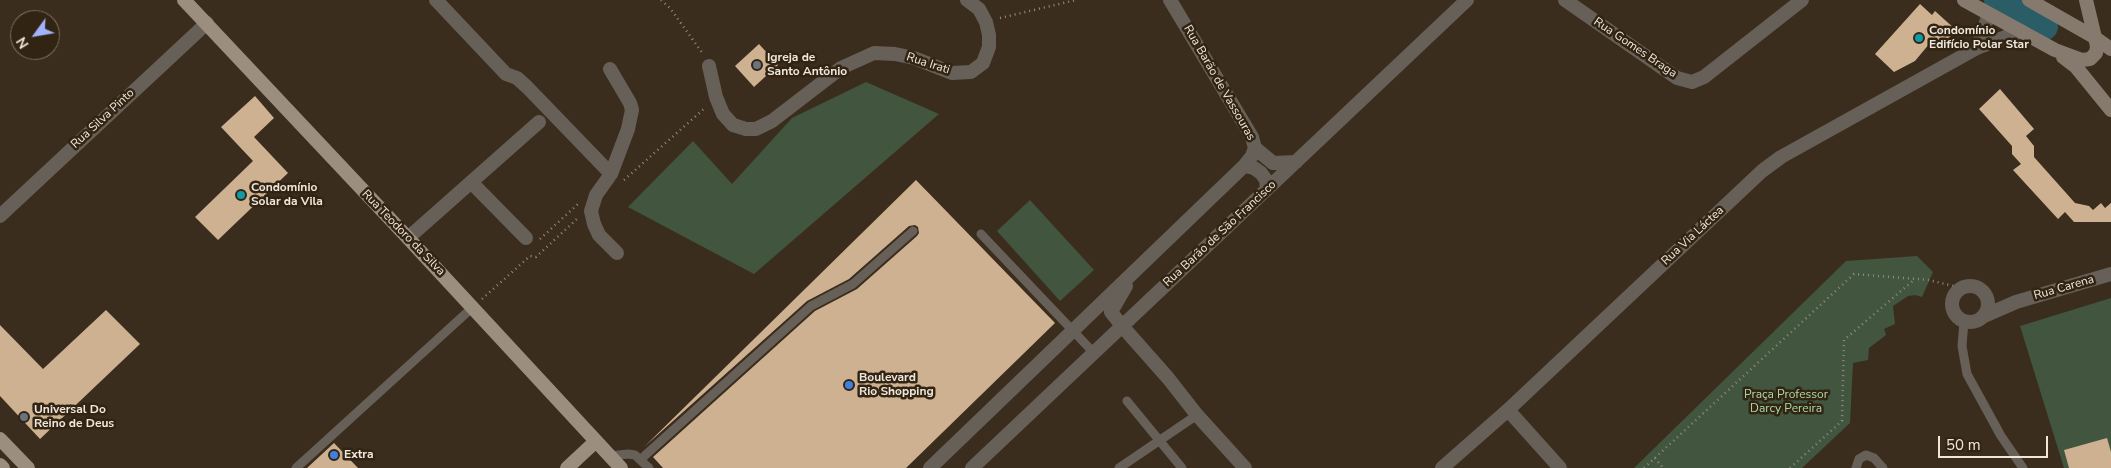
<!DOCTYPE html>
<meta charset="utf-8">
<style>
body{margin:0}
#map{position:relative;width:2111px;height:468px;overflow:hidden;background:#3b2d1d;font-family:"Nunito Sans",sans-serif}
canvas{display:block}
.north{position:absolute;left:10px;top:10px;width:50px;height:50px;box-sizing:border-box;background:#312413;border:1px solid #7d7263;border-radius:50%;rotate:238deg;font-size:14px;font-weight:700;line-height:20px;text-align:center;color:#f0e7dc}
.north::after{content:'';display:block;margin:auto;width:18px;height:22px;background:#a2b2fd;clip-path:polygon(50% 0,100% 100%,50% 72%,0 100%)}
.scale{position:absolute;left:1938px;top:436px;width:110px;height:22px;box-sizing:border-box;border:2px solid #f0e7dc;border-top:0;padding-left:6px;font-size:15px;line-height:18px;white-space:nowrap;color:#f0e7dc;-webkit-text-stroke:4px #312413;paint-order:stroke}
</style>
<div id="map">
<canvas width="2111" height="468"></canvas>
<div class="north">N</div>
<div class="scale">50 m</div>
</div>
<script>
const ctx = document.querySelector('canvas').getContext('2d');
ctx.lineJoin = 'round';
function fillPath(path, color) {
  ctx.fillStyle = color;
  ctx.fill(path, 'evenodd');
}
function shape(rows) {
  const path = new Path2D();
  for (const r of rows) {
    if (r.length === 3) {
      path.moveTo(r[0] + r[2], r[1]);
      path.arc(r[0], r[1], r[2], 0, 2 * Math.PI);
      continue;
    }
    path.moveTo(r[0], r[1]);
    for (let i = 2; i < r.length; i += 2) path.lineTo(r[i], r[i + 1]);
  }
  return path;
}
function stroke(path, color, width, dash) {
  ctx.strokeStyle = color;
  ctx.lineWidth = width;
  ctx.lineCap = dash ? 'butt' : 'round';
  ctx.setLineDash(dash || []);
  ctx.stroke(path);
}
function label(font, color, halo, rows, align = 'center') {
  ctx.font = font + ' "Nunito Sans",sans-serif';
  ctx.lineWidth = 5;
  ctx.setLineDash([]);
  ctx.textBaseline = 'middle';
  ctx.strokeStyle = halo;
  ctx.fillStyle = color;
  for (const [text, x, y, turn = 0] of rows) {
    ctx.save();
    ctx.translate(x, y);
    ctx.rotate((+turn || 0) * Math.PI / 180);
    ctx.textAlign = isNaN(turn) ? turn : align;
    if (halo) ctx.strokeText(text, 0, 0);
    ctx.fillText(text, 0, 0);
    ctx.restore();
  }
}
fillPath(shape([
 [866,82,939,114,754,274,628,207,693,141,732,184,792,118],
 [1030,200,1094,270,1060,301,997,231],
 [1917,256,1933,272,1922,297,1915,295,1908,296,1893,306,1895,324,1884,329,1886,335,1869,348,1868,360,1853,363,1850,423,1802,468,1634,468,1846,261],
 [2111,298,2111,468,2064,468,2020,326]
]), '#41553f');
stroke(shape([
 [1997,0,2045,27]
]), '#2a5d66', 26);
fillPath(shape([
 [1920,4,1932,15,1935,11,1956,30,1941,47,1936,49,1930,43,1915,61,1894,72,1875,54],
 [759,44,778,65,754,87,735,66],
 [2000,89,2034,129,2026,136,2034,146,2034,157,2075,203,2089,206,2093,210,2101,203,2105,208,2111,203,2111,222,2074,222,2065,212,2058,219,2013,170,2021,164,2012,154,2012,146,1979,109],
 [255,96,274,118,254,137,288,173,218,240,195,217,253,161,221,127],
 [916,180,1055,323,906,468,663,468,653,457,815,311,857,289,917,236,919,233,918,227,915,225,909,226,849,279,807,301,644,447],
 [106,310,140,344,40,439,0,396,0,325,43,369],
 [2107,438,2111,452,2111,468,2069,468,2064,450],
 [334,443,358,468,307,468]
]), '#ceb190');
stroke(shape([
 [661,0,670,8,703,54],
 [1000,18,1076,0],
 [624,180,706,107],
 [540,239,578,204],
 [482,299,530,256,536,257,578,218],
 [1655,458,1663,468],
 [1644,468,1854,274,1929,280,1961,288],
 [1790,468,1842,421,1844,340,1915,279]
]), '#968b7d', 2.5, [1, 4]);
stroke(shape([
 [981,234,1094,353],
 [1964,321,1962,346,1967,374,2001,436,2023,468],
 [1127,401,1182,468],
 [610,456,628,454,635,455,649,468],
 [641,459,811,306,853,284,913,231],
 [296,468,473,307],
 [1119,468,1197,415],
 [1856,468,1859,459,1866,455,1874,458,1883,468]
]), '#676058', 9);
stroke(shape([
 [436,0,506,74,517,78,527,87,611,174,596,195,591,211,594,224,599,235,617,253],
 [1565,0,1677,78,1692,82,1704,77,1802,0],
 [1977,48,1989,14],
 [709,66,716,97,723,114,733,125,746,129,756,129,772,121,841,68,874,53,895,54,914,58,952,73,971,72,983,63,989,47,989,35,986,22,979,9,967,0],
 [610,69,630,103,632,110,628,129,611,174],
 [471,182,526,238],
 [0,216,207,23],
 [408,238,539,122],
 [1970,304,18],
 [1984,316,2016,302,2111,274],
 [1122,326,1168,378,1197,415,1245,468],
 [1508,410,1560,468],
 [1442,468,1508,410,1762,171,1781,157,1977,48,2021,31]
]), '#676058', 14);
stroke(shape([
 [1255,148,1273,163,1296,162],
 [1244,166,1254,168,1261,173,1266,180,1267,188],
 [1122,326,1111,312,1126,286],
 [930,468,1244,166,1252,156,1255,148,1252,137,1170,0],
 [972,468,1467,0]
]), '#676058', 14);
stroke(shape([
 [1964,0,2055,50,2082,60,2090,59,2096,53,2097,46,2086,0],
 [2029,0,2094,37,2111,49],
 [2063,57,2076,67,2111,110]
]), '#857a6d', 14);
stroke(shape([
 [184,0,408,238,621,468],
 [0,439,28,468],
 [0,465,3,468],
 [567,468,596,441]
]), '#9c8e7e', 14);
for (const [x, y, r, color] of [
 [1919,38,5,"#0f9aa8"],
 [757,65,5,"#6b7280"],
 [241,195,5,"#0f9aa8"],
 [849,385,5,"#3f7fe0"],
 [24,417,5,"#6b7280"],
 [334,455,5,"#3f7fe0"]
]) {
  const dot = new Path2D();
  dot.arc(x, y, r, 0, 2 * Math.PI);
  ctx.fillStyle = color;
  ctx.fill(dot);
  stroke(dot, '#312413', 2);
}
label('bold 12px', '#f0e7dc', '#312413', [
 ["Condomínio",1929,31],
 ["Edifício Polar Star",1929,45],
 ["Igreja de",767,58],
 ["Santo Antônio",767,72],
 ["Condomínio",251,188],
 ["Solar da Vila",251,202],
 ["Boulevard",859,378],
 ["Rio Shopping",859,392],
 ["Universal Do",34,410],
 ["Reino de Deus",34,424],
 ["Extra",344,455]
], 'left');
label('12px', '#f0e7dc', '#312413', [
 ["Rua Gomes Braga",1635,48,34],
 ["Rua Irati",928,64,18],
 ["Rua Barão de Vassouras",1219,83,60],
 ["Rua Silva Pinto",103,119,-43],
 ["Rua Teodoro da Silva",403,233,46],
 ["Rua Barão de São Francisco",1220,234,-43],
 ["Rua Via Láctea",1693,236,-43],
 ["Rua Carena",2064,288,-16]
]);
label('12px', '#acdaa6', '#312413', [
 ["Praça Professor",1786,395],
 ["Darcy Pereira",1786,409]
]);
</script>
